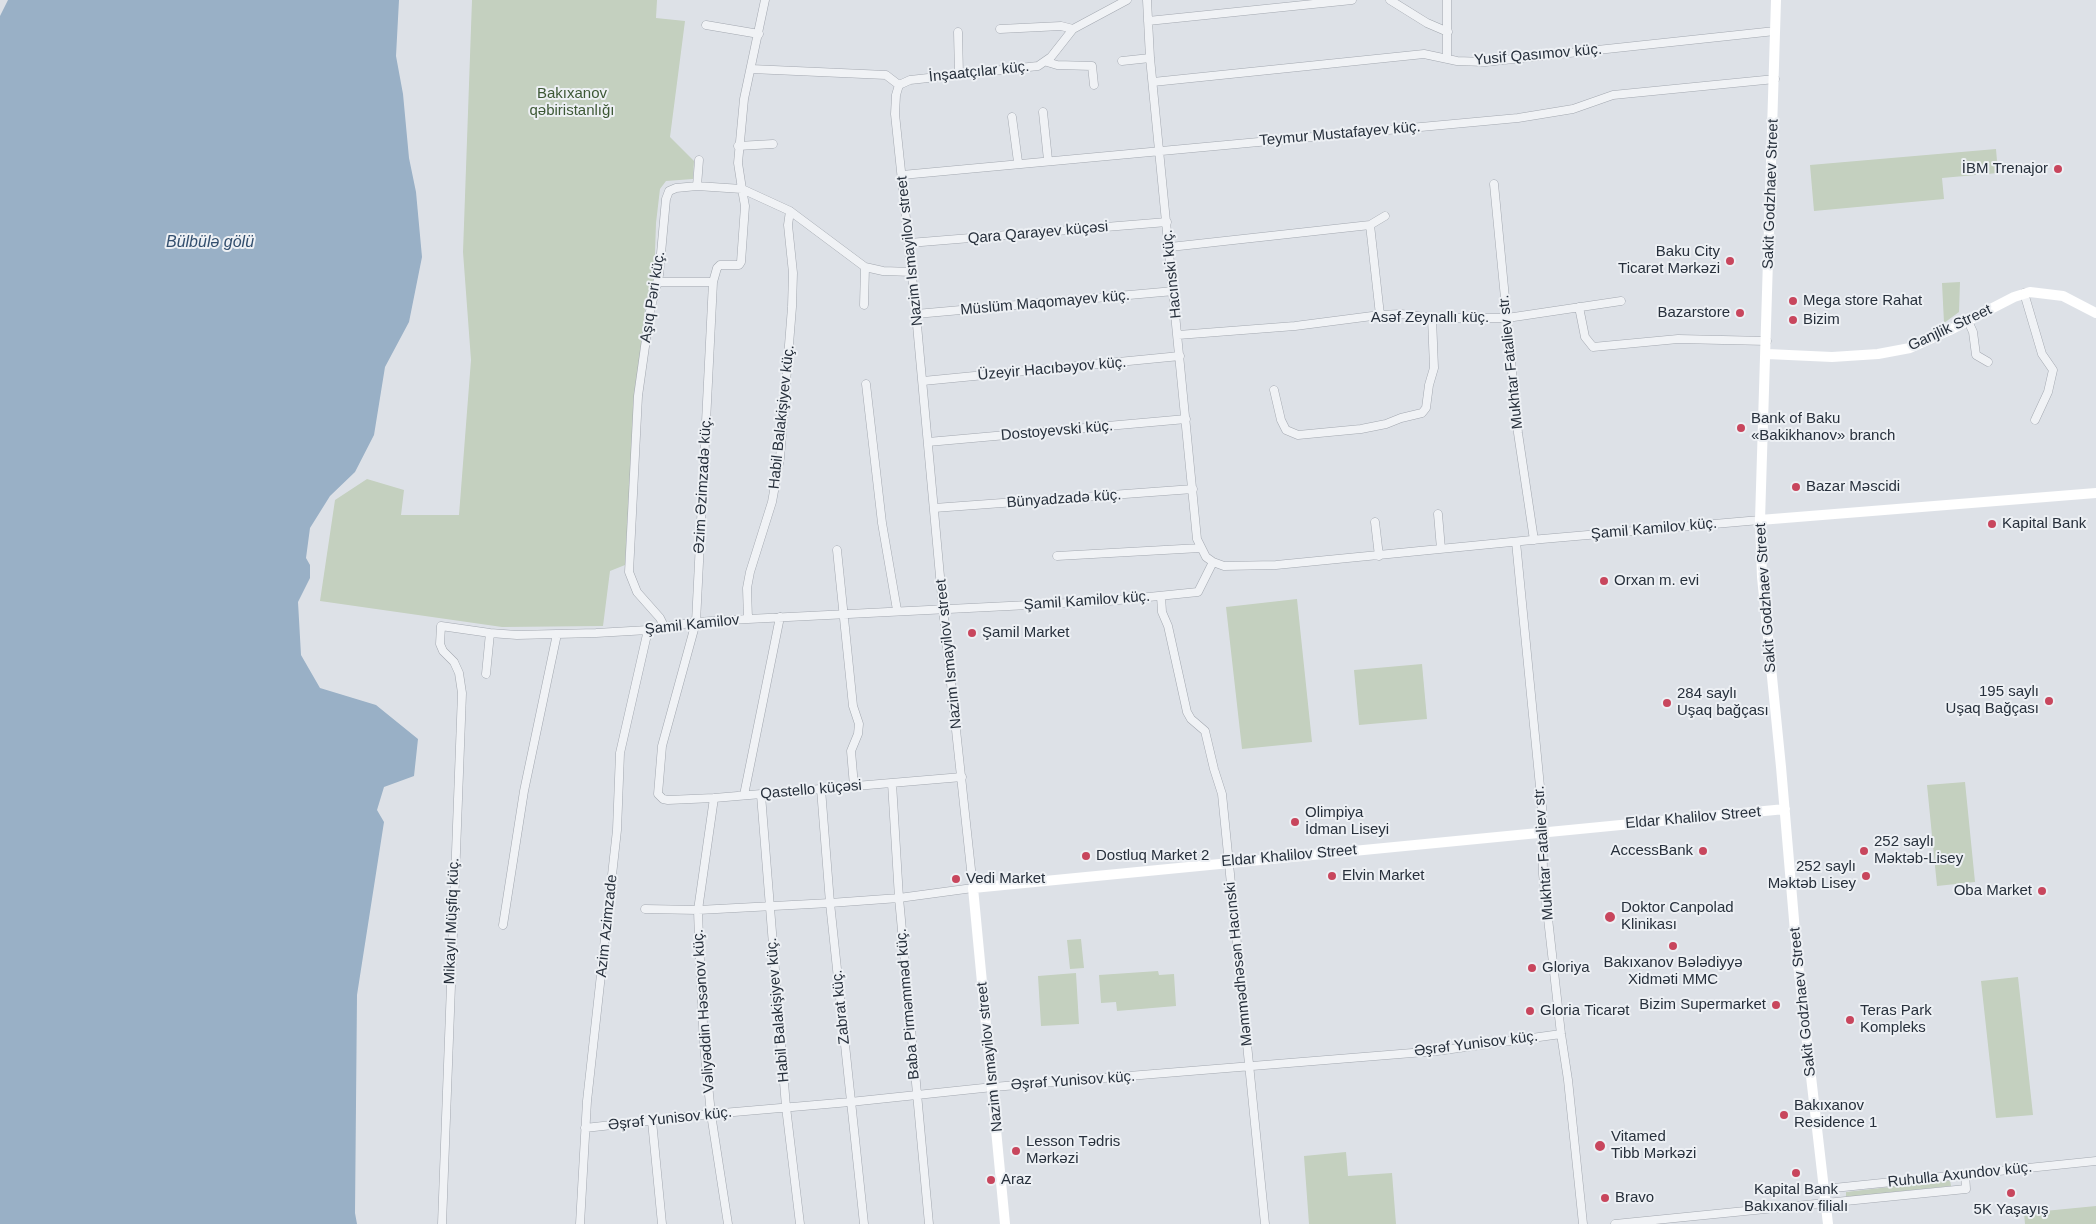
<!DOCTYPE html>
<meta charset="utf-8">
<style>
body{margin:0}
canvas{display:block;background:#dde1e7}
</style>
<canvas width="2096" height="1224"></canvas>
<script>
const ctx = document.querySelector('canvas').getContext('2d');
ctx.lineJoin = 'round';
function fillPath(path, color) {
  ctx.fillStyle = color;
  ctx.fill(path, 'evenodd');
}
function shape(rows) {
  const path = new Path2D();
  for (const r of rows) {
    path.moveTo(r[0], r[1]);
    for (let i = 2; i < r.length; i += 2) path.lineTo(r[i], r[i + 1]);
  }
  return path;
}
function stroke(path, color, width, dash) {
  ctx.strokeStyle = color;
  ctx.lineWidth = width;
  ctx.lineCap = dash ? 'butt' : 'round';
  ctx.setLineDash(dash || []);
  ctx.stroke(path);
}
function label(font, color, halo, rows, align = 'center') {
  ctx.font = font + ' Arial,sans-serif';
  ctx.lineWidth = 4;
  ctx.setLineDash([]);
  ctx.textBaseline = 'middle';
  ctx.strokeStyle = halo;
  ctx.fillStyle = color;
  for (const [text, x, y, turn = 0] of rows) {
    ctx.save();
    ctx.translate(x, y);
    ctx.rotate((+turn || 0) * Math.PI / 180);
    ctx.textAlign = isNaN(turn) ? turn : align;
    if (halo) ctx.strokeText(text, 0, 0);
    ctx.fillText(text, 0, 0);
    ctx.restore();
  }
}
fillPath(shape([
 [472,0,657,0,656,18,685,21,670,137,694,161,693,179,666,181,660,189,656,223,654,282,645,309,634,412,625,565,610,571,603,626,502,627,320,601,335,500,367,479,404,490,401,515,459,515,471,360,463,252],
 [1996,149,1998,173,1942,178,1944,199,1814,211,1810,165],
 [1960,282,1959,312,1944,323,1942,283],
 [1297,599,1312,742,1242,749,1226,607],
 [1422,664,1427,719,1359,725,1354,670],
 [1965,782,1975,882,1937,886,1927,785],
 [1081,939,1084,968,1070,969,1067,940],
 [1158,971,1159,975,1174,974,1176,1006,1117,1011,1116,1002,1101,1003,1099,975],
 [1076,973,1079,1024,1041,1026,1038,976],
 [2018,977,2033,1115,1996,1118,1981,981],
 [1346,1152,1348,1176,1392,1173,1396,1224,1309,1224,1304,1156],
 [1950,1180,1951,1186,1846,1197,1846,1192],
 [2096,1206,2096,1224,2025,1224,2024,1213]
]), '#c4d0bf');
fillPath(shape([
 [8,0,399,0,396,56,403,94,409,158,416,192,422,257,409,322,385,367,374,435,355,472,330,496,310,528,306,558,310,565,310,578,298,602,301,655,320,688,376,705,418,739,414,776,384,787,377,810,384,822,357,995,355,1213,357,1224,0,1224,0,16]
]), '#99b0c6');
const street = shape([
 [1147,0,1150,58,1197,539,1206,557,1213,562,1224,566,1276,565,1542,539,1760,520],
 [1390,0,1427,23,1448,32],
 [1447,0,1447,59],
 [1148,21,1352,0],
 [706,25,759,34],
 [1000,29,1061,26,1073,29],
 [958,32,959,75],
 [1122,61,1150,58],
 [1047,62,1057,65,1092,66,1094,85],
 [751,69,886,75,899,85],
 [1153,82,1424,54,1457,61,1485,62,1775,31],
 [899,85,910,80,1038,66,1051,57,1073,29,1127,0],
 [1043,112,1048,160],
 [1012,117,1018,162],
 [738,146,773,144],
 [902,175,1518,118,1573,109,1613,95,1775,79],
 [1494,184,1518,433,1534,540],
 [697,186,699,160],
 [742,189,745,206,741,262,739,265,720,265,717,268,713,282,696,622,662,746,658,794,663,799,668,800,714,798,962,777],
 [742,189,790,211,865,267,883,271,912,272],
 [1370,225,1385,216],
 [909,243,1167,222],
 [1170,247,1370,225,1380,315],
 [658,282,713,282],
 [2024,293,2042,354,2053,370,2048,392,2035,420],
 [864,305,865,267],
 [1579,307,1585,337,1593,347,1678,339,1767,341],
 [916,314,1174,291],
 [1968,321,1973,332,1976,355,1988,362],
 [1178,335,1295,326,1380,315,1401,314,1432,318,1507,318,1621,301],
 [923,381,1180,356],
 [866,384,882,523,897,610],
 [1274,390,1281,420,1286,430,1298,435,1361,429,1386,424,1401,418,1422,413,1426,408,1429,385,1434,368,1432,318],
 [928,442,1186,419],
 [934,508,1193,489],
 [1438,514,1441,549],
 [1375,522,1379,556],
 [1516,542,1542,807,1543,874,1561,1034,1568,1080,1583,1224],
 [837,550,853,706,859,724,858,734,851,751,854,786],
 [1057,556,1200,548],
 [1161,596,1162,612,1168,626,1187,712,1191,719,1205,731,1214,769,1222,794,1265,1224],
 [748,619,747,588,750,572,772,502,780,458,792,307,793,273,788,225,790,211],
 [665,628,660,618,637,592,629,572,638,396,650,311,659,275,666,199,669,191,676,188,697,186,742,189,738,163,744,99,765,0],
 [486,674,490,633],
 [892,783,899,898,929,1224],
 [821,789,830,903,864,1224],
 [744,795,780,617],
 [761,795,786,1107,800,1224],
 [714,798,698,910,699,939,704,1045,711,1114,728,1224],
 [645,909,698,910,830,903,899,898,973,888,943,609,916,314,895,114,896,95,899,85],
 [503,925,524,791,557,634],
 [652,1121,662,1224],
 [585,1128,711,1114,850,1102,993,1087,1437,1051,1561,1034],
 [1824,1189,2096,1161],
 [442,1224,462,693,459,673,454,662,443,651,440,644,441,626,490,633,517,635,596,633,648,630,696,622,748,619,1109,601,1198,592,1213,562],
 [580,1224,587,1101,617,830,620,753,648,630],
 [1615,1224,1966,1189,1965,1174]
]);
stroke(street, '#a3a8b0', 9);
stroke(street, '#f0f2f5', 8);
stroke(shape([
 [1776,0,1760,520,1762,577,1781,767,1797,955,1828,1224],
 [1767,354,1832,357,1878,354,1910,348,1950,330,2014,297,2030,292,2063,296,2096,313],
 [1760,520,2096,493],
 [1005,1224,973,888,1785,809]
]), '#fff', 10);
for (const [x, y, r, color] of [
 [2058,169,5,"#c8465d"],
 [1730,261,5,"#c8465d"],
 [1793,301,5,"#c8465d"],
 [1740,313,5,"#c8465d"],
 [1793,320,5,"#c8465d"],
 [1741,428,5,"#c8465d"],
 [1796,487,5,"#c8465d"],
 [1992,524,5,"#c8465d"],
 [1604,581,5,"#c8465d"],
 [972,633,5,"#c8465d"],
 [2049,701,5,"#c8465d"],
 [1667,703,5,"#c8465d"],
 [1295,822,5,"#c8465d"],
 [1703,851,5,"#c8465d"],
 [1864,851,5,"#c8465d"],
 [1086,856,5,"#c8465d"],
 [1332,876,5,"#c8465d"],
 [1866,876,5,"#c8465d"],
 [956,879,5,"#c8465d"],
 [2042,891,5,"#c8465d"],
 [1610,917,6,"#c8465d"],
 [1673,946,5,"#c8465d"],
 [1532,968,5,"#c8465d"],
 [1776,1005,5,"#c8465d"],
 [1530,1011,5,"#c8465d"],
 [1850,1020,5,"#c8465d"],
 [1784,1115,5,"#c8465d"],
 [1600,1146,6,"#c8465d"],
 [1016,1151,5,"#c8465d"],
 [1796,1173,5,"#c8465d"],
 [991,1180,5,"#c8465d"],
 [2011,1193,5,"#c8465d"],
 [1605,1198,5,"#c8465d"]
]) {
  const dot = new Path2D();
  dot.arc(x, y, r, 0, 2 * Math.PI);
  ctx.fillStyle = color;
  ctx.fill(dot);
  stroke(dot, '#edf0f4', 2);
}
label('15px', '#27303c', '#edf0f4', [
 ["Yusif Qasımov küç.",1538,55,-5],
 ["İnşaatçılar küç.",979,72,-6],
 ["Teymur Mustafayev küç.",1340,134,-5],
 ["Sakit Godzhaev Street",1771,194,-88],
 ["Qara Qarayev küçəsi",1038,233,-5],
 ["Nazim Ismayilov street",910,251,-96],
 ["Hacınski küç.",1172,274,-96],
 ["Aşıq Pəri küç.",653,297,-81],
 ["Müslüm Maqomayev küç.",1045,303,-5],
 ["Asəf Zeynallı küç.",1430,318],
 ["Ganjlik Street",1950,328,-25],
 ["Mukhtar Fataliev str.",1511,362,-96],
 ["Üzeyir Hacıbəyov küç.",1052,369,-5],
 ["Habil Balakişiyev küç.",782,417,-84],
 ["Dostoyevski küç.",1057,431,-5],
 ["Əzim Əzimzadə küç.",703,485,-87],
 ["Bünyadzadə küç.",1064,499,-4],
 ["Şamil Kamilov küç.",1654,529,-5],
 ["Sakit Godzhaev Street",1766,598,-94],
 ["Şamil Kamilov küç.",1087,601,-4],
 ["Şamil Kamilov",692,625,-6],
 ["Nazim Ismayilov street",949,654,-96],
 ["Qastello küçəsi",811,790,-5],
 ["Eldar Khalilov Street",1693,818,-5],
 ["Mukhtar Fataliev str.",1544,853,-94],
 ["Eldar Khalilov Street",1289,856,-5],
 ["Mikayıl Müşfiq küç.",452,921,-88],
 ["Azim Azimzade",607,926,-84],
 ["Məmmədhəsən Hacınski",1239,964,-96],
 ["Sakit Godzhaev Street",1803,1002,-96],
 ["Baba Pirməmməd küç.",908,1004,-95],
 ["Zabrat küç.",841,1007,-96],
 ["Habil Balakişiyev küç.",778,1010,-95],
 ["Vəliyəddin Həsənov küç.",704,1011,-94],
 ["Əşrəf Yunisov küç.",1476,1044,-7],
 ["Nazim Ismayilov street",990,1057,-96],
 ["Əşrəf Yunisov küç.",1073,1081,-4],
 ["Əşrəf Yunisov küç.",670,1119,-6],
 ["Ruhulla Axundov küç.",1960,1175,-6]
]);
label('15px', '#3d5835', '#edf0f4', [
 ["Bakıxanov",572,94],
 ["qəbiristanlığı",572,111]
]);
label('15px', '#27303c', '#edf0f4', [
 ["İBM Trenajor",2048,169,"right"],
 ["Baku City",1720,252,"right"],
 ["Ticarət Mərkəzi",1720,269,"right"],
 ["Mega store Rahat",1803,301],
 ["Bazarstore",1730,313,"right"],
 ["Bizim",1803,320],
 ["Bank of Baku",1751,419],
 ["«Bakikhanov» branch",1751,436],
 ["Bazar Məscidi",1806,487],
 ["Kapital Bank",2002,524],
 ["Orxan m. evi",1614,581],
 ["Şamil Market",982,633],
 ["195 saylı",2039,692,"right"],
 ["Uşaq Bağçası",2039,709,"right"],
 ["284 saylı",1677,694],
 ["Uşaq bağçası",1677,711],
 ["Olimpiya",1305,813],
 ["İdman Liseyi",1305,830],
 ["252 saylı",1874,842],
 ["Məktəb-Lisey",1874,859],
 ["AccessBank",1693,851,"right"],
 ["Dostluq Market 2",1096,856],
 ["252 saylı",1856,867,"right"],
 ["Məktəb Lisey",1856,884,"right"],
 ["Elvin Market",1342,876],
 ["Vedi Market",966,879],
 ["Oba Market",2032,891,"right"],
 ["Doktor Canpolad",1621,908],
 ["Klinikası",1621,925],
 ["Bakıxanov Bələdiyyə",1673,963,"center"],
 ["Xidməti MMC",1673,980,"center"],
 ["Gloriya",1542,968],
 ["Bizim Supermarket",1766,1005,"right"],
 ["Gloria Ticarət",1540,1011],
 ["Teras Park",1860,1011],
 ["Kompleks",1860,1028],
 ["Bakıxanov",1794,1106],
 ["Residence 1",1794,1123],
 ["Vitamed",1611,1137],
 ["Tibb Mərkəzi",1611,1154],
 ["Lesson Tədris",1026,1142],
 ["Mərkəzi",1026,1159],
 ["Araz",1001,1180],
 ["Kapital Bank",1796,1190,"center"],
 ["Bakıxanov filialı",1796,1207,"center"],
 ["Bravo",1615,1198],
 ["5K Yaşayış",2011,1210,"center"]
], 'left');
label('italic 16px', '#334f6e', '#edf0f4', [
 ["Bülbülə gölü",210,243]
]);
</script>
